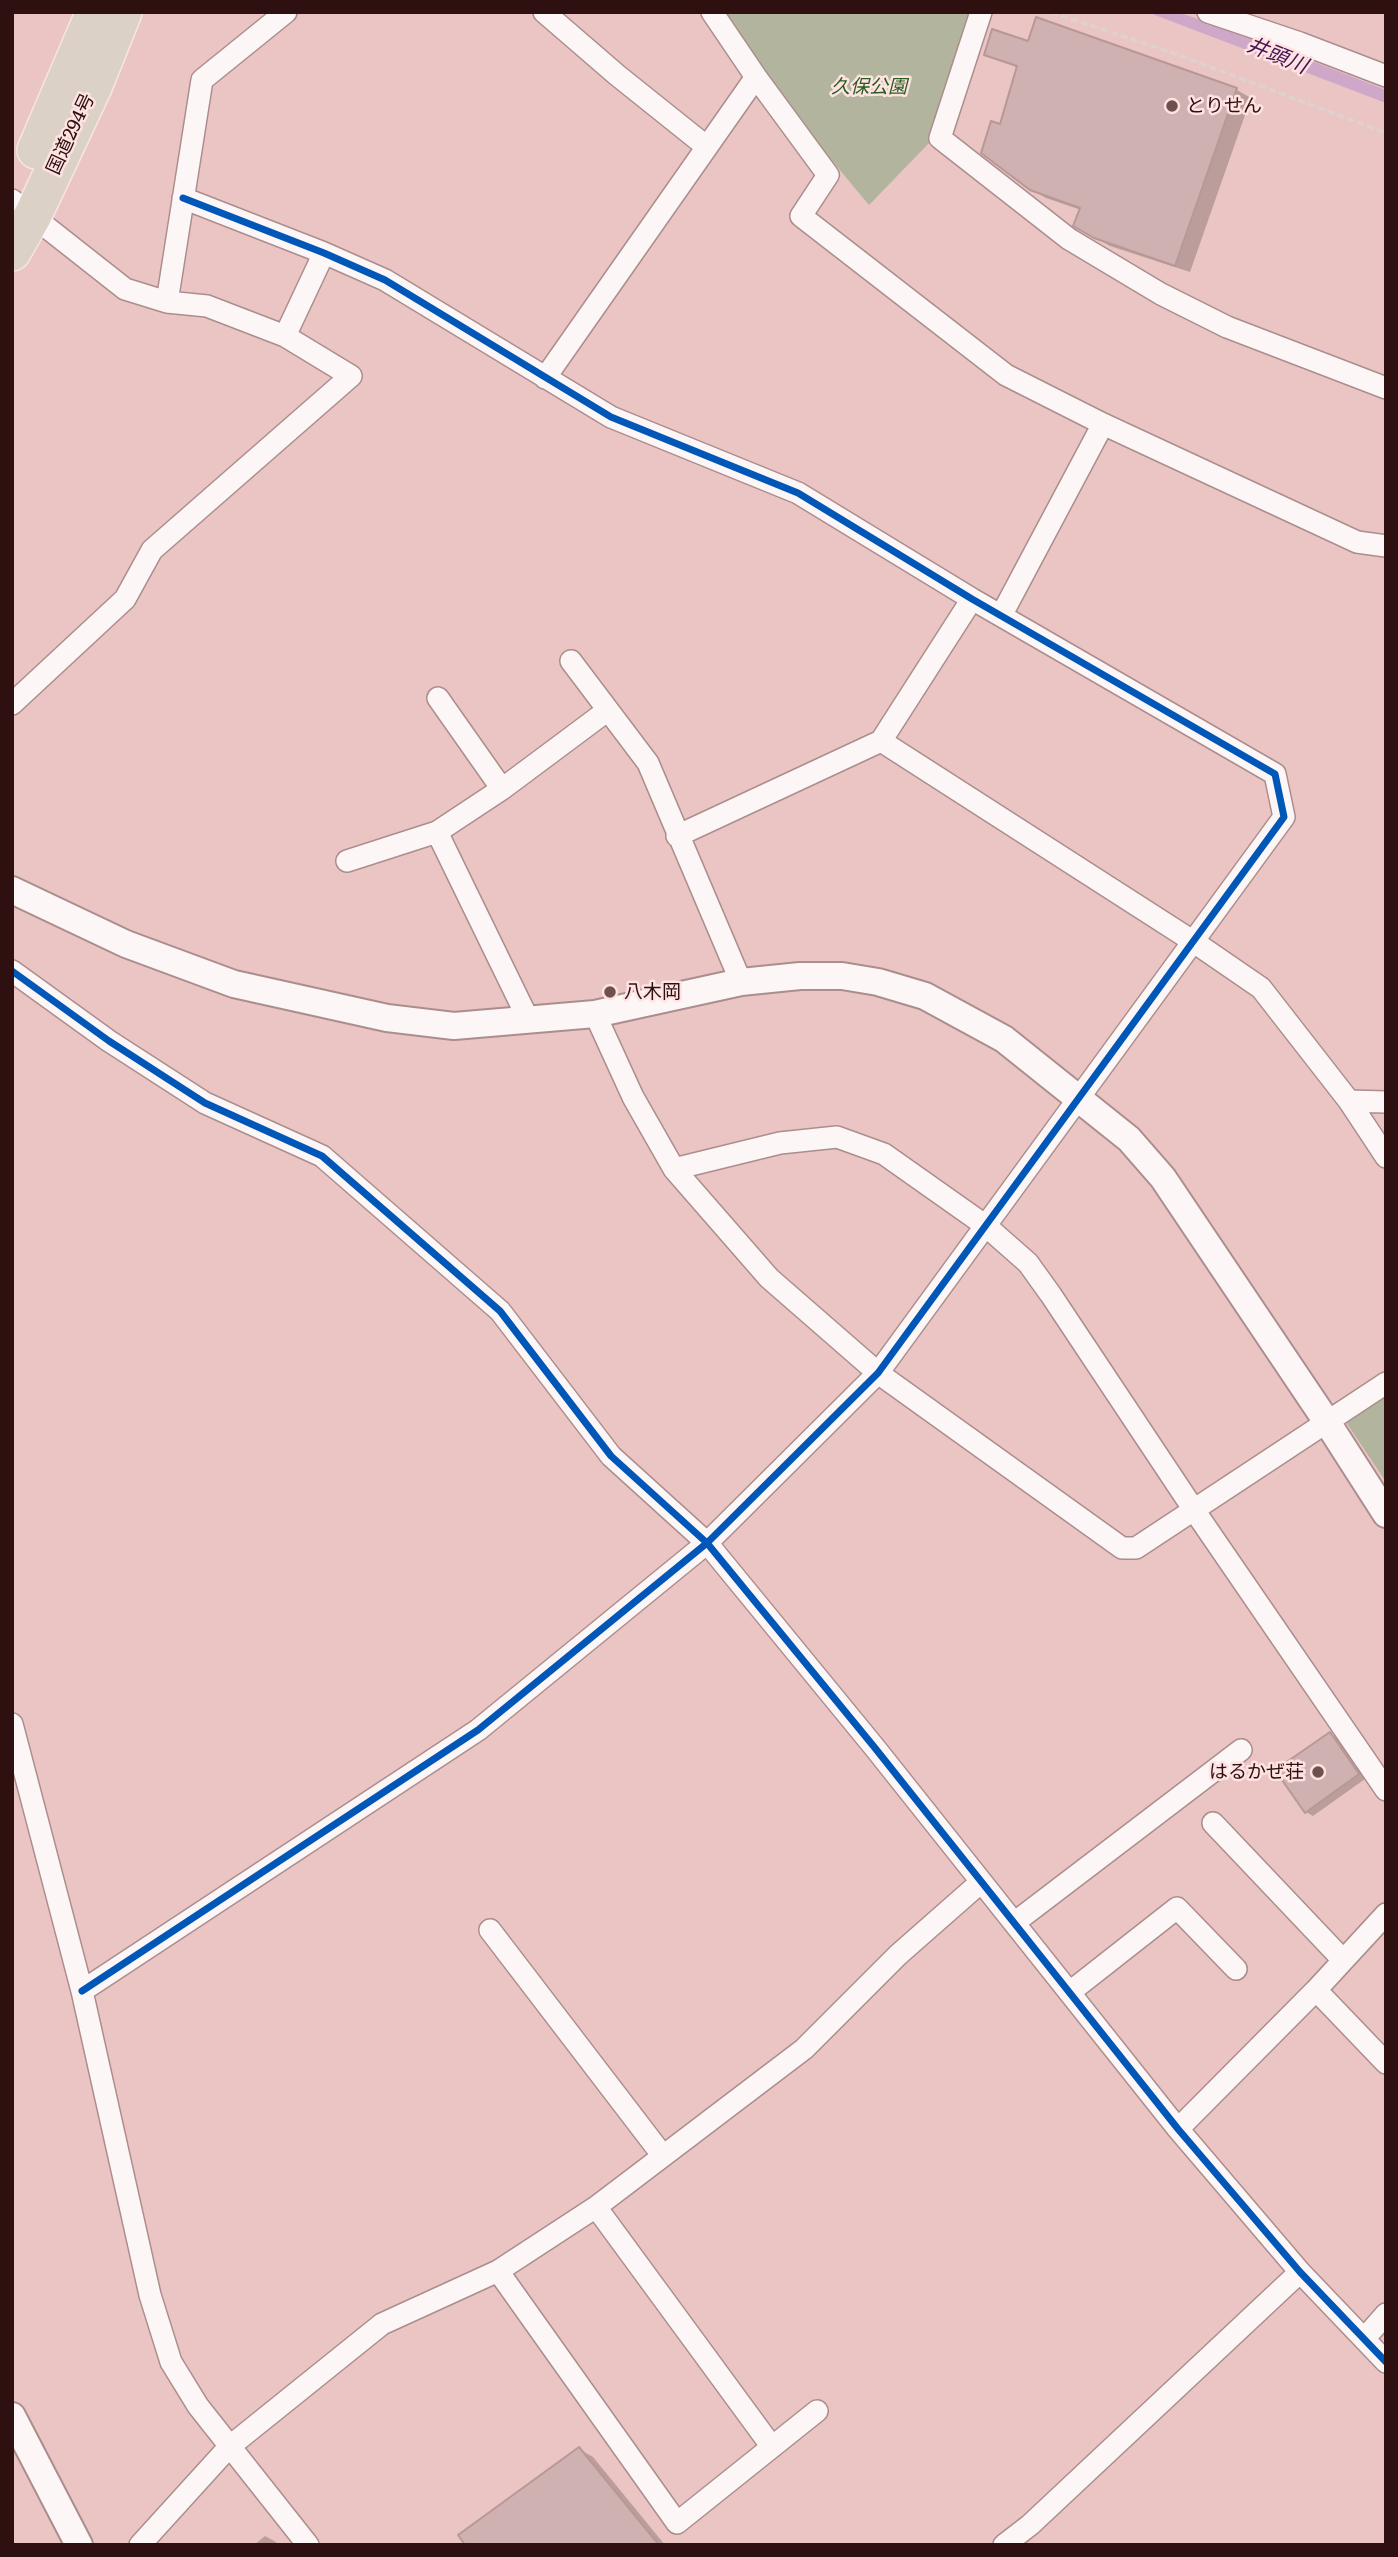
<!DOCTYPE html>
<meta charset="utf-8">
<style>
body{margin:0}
#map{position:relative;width:1398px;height:2557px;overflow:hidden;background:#eac5c3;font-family:Literata,serif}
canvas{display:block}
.frame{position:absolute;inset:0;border:14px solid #2e1011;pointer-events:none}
</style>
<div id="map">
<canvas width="1398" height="2557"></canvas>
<div class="frame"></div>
</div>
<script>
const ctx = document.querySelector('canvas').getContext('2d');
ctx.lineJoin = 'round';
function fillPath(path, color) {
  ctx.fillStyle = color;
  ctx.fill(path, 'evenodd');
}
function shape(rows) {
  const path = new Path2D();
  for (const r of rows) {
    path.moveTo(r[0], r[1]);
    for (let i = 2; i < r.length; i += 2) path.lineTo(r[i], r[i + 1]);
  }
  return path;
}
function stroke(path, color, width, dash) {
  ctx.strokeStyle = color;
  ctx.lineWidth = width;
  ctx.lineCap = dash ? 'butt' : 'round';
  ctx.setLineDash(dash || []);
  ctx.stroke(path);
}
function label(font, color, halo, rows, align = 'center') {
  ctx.font = font + ' Literata,"Noto Sans JP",serif';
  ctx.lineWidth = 5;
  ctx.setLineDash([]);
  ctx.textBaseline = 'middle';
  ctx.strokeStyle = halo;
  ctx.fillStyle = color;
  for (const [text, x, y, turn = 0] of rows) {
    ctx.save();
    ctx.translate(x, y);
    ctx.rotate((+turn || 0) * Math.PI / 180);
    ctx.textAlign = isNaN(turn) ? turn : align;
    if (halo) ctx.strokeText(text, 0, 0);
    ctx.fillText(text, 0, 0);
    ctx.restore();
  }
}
fillPath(shape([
 [708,12,970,12,932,140,869,205],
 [1386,1395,1386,1482,1346,1422]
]), '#b2b49d');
fillPath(shape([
 [1147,12,1178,12,1271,45,1386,90,1386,103]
]), '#cfa8c9');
fillPath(shape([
 [1038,20,1237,90,1251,98,1190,272,1110,246,1075,225,1081,210,1046,198,1031,189,1001,126,1018,68,986,54,1030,43],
 [1330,1734,1337,1738,1365,1779,1313,1816,1306,1812,1278,1770],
 [579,2449,593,2457,665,2545,468,2545],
 [265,2536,276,2542,278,2545,254,2545]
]), '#0003');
const building = shape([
 [1036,17,1237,88,1175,266,1094,238,1073,226,1080,208,1030,190,981,153,991,121,1000,124,1017,66,984,55,992,29,1028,41,1036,17],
 [1330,1732,1359,1774,1305,1813,1275,1770,1330,1732],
 [579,2447,659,2545,465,2545,458,2535,579,2447]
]);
fillPath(building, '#ceb1b0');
stroke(building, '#b79897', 2);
const minor = shape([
 [544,12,617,75,707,147],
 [712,12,756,77,828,175,801,216,1006,375,1103,424,1357,542,1386,546],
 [981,12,940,138,1069,239,1161,294,1227,327,1386,388],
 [1208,12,1300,43,1386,76],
 [12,200,125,289,167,302,207,306,285,336,351,376,152,550,125,599,12,704],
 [167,302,202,80,286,12],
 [285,336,324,253],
 [545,378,756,77],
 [1002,614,1103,424],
 [571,661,648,763,741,982],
 [438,698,502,789],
 [881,741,1194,942,1261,988,1349,1101,1386,1157],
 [677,836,881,741,972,599],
 [347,861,437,832],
 [12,971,109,1041,205,1103,322,1156,500,1311,611,1456,707,1543,875,1748,1178,2129,1300,2272,1386,2362],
 [595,1014,633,1097,674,1169,769,1278,878,1373,1122,1548,1136,1548,1386,1383],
 [529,1021,437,832,502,789,608,710],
 [1349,1101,1386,1102],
 [674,1169,780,1143,837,1137,884,1154,986,1226,1028,1263,1051,1295,1194,1510,1386,1790],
 [12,1724,82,1991,150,2295,171,2362,198,2406,308,2545],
 [1213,1823,1343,1960],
 [1014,1923,1241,1750],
 [490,1930,663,2156],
 [1316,1990,1386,2063],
 [82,1991,478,1730,707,1543,878,1373,1284,817,1275,774,972,599,798,493,611,417,385,280,324,253,183,198],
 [1070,1992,1177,1908,1236,1969],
 [1178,2129,1316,1990,1386,1914],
 [596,2207,772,2447],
 [498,2271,677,2523,817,2411],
 [1364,2339,1386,2314],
 [140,2545,229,2447,382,2324,498,2271,596,2207,804,2049,898,1955,981,1882],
 [1004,2545,1030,2525,1300,2272]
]);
const tertiary = shape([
 [12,890,126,944,234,984,387,1018,454,1026,595,1014,741,982,800,976,842,976,878,982,925,996,1004,1039,1129,1139,1163,1178,1327,1422,1386,1514],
 [12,2416,79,2545]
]);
const trunk = shape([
 [36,150,95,12],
 [12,252,33,215,93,87,123,12]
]);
stroke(minor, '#ac8d8d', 24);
stroke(tertiary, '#ac8d8d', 30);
stroke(trunk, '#f6e5e4', 40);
stroke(shape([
 [1051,12,1173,53,1386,133]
]), '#ded2d1', 3.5, [7, 3.5]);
stroke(minor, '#fcf6f6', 21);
stroke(tertiary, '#fcf6f6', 26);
stroke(trunk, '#dbd1c6', 37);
stroke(shape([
 [12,971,109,1041,205,1103,322,1156,500,1311,611,1456,707,1543,875,1748,1178,2129,1300,2272,1386,2362],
 [82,1991,478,1730,707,1543,878,1373,1284,817,1275,774,972,599,798,493,611,417,385,280,324,253,183,198]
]), '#0057b8', 7);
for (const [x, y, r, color] of [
 [1172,106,7,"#704f4f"],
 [610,992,7,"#704f4f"],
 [1318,1772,7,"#704f4f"]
]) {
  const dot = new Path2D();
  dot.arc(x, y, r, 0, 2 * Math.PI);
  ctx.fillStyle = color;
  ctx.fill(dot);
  stroke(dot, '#fee3e2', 2.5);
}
label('italic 19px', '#275d1c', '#fee3e2', [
 ["久保公園",869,87]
]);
label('19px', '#2e1011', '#fee3e2', [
 ["とりせん",1186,106],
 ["八木岡",624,992],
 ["はるかぜ荘",1304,1772,"right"]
], 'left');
label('19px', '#2e1011', '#fee3e2', [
 ["国道294号",71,134,-65]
]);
label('italic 21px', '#45134f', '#fee3e2', [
 ["井頭川",1277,56,22]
]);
</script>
